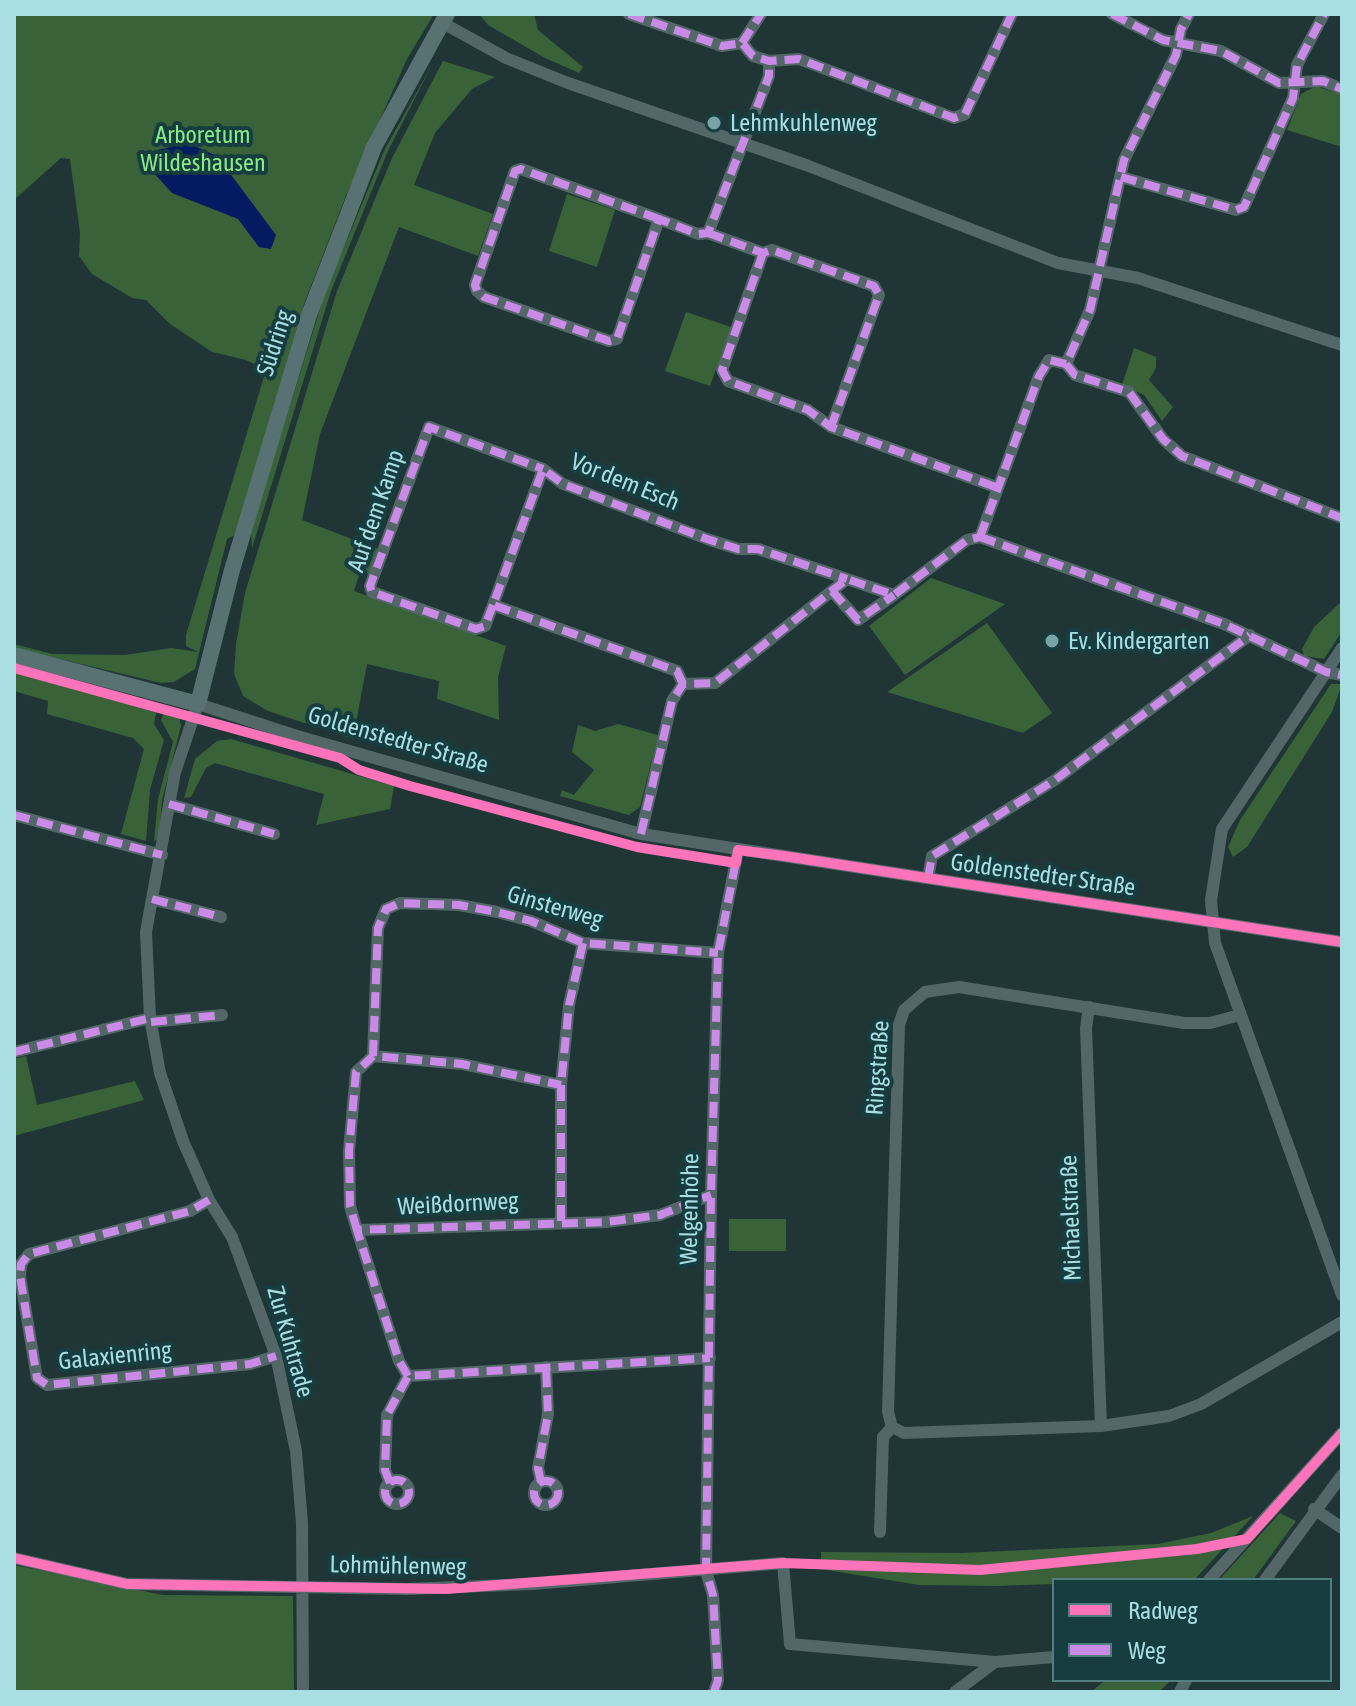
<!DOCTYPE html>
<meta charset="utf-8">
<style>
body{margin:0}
#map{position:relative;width:1356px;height:1706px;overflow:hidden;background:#203536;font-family:"Asap Condensed",sans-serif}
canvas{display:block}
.frame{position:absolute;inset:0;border:16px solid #a9dfe3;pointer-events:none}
.legend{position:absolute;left:1052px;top:1578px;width:280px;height:104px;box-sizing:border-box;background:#163d40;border:2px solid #517e81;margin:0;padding:10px 14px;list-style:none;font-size:24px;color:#a9dfe3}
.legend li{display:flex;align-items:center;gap:16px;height:40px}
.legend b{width:40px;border:2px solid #517e81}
</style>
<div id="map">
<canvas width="1356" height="1706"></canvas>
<div class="frame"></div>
<ul class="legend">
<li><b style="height:10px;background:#fb73b8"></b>Radweg</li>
<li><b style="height:10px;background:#ca8be6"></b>Weg</li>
</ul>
</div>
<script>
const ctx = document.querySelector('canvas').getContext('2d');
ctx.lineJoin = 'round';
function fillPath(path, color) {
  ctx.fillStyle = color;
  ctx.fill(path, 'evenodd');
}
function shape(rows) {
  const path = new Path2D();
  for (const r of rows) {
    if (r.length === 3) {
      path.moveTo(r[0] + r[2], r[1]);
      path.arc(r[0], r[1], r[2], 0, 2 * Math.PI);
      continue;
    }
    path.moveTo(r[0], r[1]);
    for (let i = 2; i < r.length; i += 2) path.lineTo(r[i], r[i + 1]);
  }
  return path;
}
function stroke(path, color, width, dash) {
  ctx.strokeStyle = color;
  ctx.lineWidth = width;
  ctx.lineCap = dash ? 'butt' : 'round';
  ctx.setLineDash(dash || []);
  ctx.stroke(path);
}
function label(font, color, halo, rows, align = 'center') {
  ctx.font = font + ' "Asap Condensed",sans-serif';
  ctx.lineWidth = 8;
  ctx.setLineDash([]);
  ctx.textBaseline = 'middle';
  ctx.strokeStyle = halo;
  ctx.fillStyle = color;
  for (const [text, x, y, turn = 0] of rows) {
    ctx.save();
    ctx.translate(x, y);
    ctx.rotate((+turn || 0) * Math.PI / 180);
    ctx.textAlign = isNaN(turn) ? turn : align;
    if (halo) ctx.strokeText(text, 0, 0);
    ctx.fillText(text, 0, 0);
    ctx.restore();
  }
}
fillPath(shape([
 [14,14,434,14,407,59,345,198,304,304,235,535,227,539,195,669,174,682,161,683,14,648,14,644,52,654,125,655,171,648,198,652,186,646,186,635,266,370,246,360,212,352,170,324,146,300,132,298,92,274,79,256,80,233,70,159,61,158,14,200],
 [479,14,534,14,538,30,583,67,579,73,545,58,488,25],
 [443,61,495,77,472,89,435,133,414,185,493,214,478,256,399,227,320,434,302,520,378,549,369,574,360,572,354,591,506,646,498,677,499,720,437,699,439,681,367,664,353,739,268,711,243,696,234,674,236,644,245,593,337,291,392,158],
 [433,63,387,153,331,291,252,548,251,530,326,290,385,149],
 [1316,86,1342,95,1342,147,1287,130,1301,94],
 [567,194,615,210,597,267,549,251],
 [686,312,731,327,710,386,665,371],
 [1134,348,1156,357,1156,368,1149,380,1173,407,1162,421,1144,395,1122,385],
 [931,578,1005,604,905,675,869,626],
 [1342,601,1342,631,1324,659,1304,656,1302,649,1314,627],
 [987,623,1052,713,1023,733,887,692],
 [14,670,157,710,154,724,164,740,150,790,146,841,121,834,144,749,133,738,47,714,48,701,14,691],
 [1331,684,1342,684,1332,712,1247,847,1233,857,1228,847,1240,820],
 [164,711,179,716,181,726,162,800,159,838,154,841,158,799,173,742,161,720],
 [618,724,658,735,640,807,629,815,560,796,562,790,574,795,594,770,572,752,578,725,595,731],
 [231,739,394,786,390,809,316,825,324,794,215,763,206,768,191,797,184,798,195,759,217,741],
 [26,1056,37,1105,135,1081,144,1100,14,1136,14,1059],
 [729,1219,786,1219,786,1251,729,1251],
 [1280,1513,1296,1521,1253,1580,1219,1580],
 [1253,1516,1196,1578,1054,1580,1054,1584,996,1586,919,1585,821,1569,821,1552,960,1553,1158,1544,1211,1533],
 [14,1565,163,1595,293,1596,294,1692,14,1692],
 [1105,1680,1171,1680,1159,1692,1091,1692]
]), '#396239');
fillPath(shape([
 [188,143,217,156,276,235,271,249,259,247,238,219,172,193,152,171,153,151]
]), '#031b61');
stroke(shape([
 [629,14,722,46,742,43,753,56,769,61,799,59,954,118,965,114,1012,14],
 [1112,14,1163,40,1221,51,1279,83,1323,81,1342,89],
 [441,22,506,58,568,83,806,165,1058,263,1138,278,1342,345],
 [742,43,761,14],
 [1121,177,1236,210,1244,207,1293,98,1297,65,1324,14],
 [659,219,521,169,515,171,475,285,477,291,484,297,609,341,617,339,659,219,698,234,708,233,769,76,769,61],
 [708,233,763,253,772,250,874,286,879,295,831,427],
 [763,253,722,370,728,381,808,410,831,427,996,487],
 [1066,364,1075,375,1129,392,1163,439,1182,456,1342,518],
 [980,537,1039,376,1049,360,1066,364,1090,310,1124,160,1176,55,1181,29,1189,14],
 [980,537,1224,624,1326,672,1342,675],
 [832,591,858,620,894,595],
 [493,605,485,626,476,629,372,592,370,586,429,427,543,469],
 [1342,648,1222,829,1211,900,1215,943,1342,1295],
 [683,684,677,671,493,605,543,469,563,484,707,539,738,549,758,549,847,579],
 [169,804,274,834],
 [14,815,162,855],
 [641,834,672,701,683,684,715,683,847,579,894,595,967,540,980,537],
 [928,878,932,856,1055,780,1250,635],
 [152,899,221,917],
 [1089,1007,1086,1028,1101,1426],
 [151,1022,222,1015],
 [14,1052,150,1018],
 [373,1056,378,928,386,909,400,903,459,905,497,912,531,921,583,943,718,953],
 [209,1200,190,1211,29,1254,21,1264,20,1276,37,1378,47,1385,250,1364,276,1356],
 [561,1221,561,1085,569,1005,583,943],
 [357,1230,350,1206,349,1151,356,1072,373,1056,462,1064,561,1085],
 [408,1376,399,1361,357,1230,606,1222,660,1215,711,1195],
 [892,1427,888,1412,899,1025,904,1010,925,992,959,987,1184,1023,1210,1023,1240,1015],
 [892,1427,904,1433,1101,1426,1169,1416,1201,1404,1342,1322],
 [397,1492,12],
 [546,1493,12],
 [541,1482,538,1468,548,1414,546,1367],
 [390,1483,385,1470,387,1415,408,1376,710,1358],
 [1314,1509,1342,1528],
 [880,1532,883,1437,892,1427],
 [14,1558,127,1584,407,1589,533,1584,783,1563,790,1644,995,1662,1054,1657],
 [1209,1580,1342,1433],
 [1265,1580,1342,1475],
 [303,1692,302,1523,296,1451,276,1356,232,1237,209,1200,183,1141,160,1073,150,1018,146,932,175,772,198,704,297,736,641,834,1342,942],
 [714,1692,718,1680,713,1595,706,1571,711,1195,718,953,738,850],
 [955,1692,995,1662],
 [1180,1692,1186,1680]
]), '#536769', 12);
stroke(shape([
 [14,655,198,704,232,570,309,315,374,147,447,14]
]), '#587173', 16);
stroke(shape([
 [629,14,722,46,742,43,753,56,769,61,799,59,954,118,965,114,1012,14],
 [1112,14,1163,40,1221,51,1279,83,1323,81,1342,89],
 [742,43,761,14],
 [1121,177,1236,210,1244,207,1293,98,1297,65,1324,14],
 [659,219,521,169,515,171,475,285,477,291,484,297,609,341,617,339,659,219,698,234,708,233,769,76,769,61],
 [708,233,763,253,772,250,874,286,879,295,831,427],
 [763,253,722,370,728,381,808,410,831,427,996,487],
 [1066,364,1075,375,1129,392,1163,439,1182,456,1342,518],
 [980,537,1039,376,1049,360,1066,364,1090,310,1124,160,1176,55,1181,29,1189,14],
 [980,537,1224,624,1326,672,1342,675],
 [832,591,858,620,894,595],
 [493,605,485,626,476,629,372,592,370,586,429,427,543,469],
 [683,684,677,671,493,605,543,469,563,484,707,539,738,549,758,549,847,579],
 [169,804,274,834],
 [14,815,162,855],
 [641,834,672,701,683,684,715,683,847,579,894,595,967,540,980,537],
 [928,878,932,856,1055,780,1250,635],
 [152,899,221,917],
 [151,1022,222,1015],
 [14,1052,150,1018],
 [373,1056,378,928,386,909,400,903,459,905,497,912,531,921,583,943,718,953],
 [209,1200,190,1211,29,1254,21,1264,20,1276,37,1378,47,1385,250,1364,276,1356],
 [561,1221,561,1085,569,1005,583,943],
 [357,1230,350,1206,349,1151,356,1072,373,1056,462,1064,561,1085],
 [408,1376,399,1361,357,1230,606,1222,660,1215,711,1195],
 [397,1492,12],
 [546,1493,12],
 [541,1482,538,1468,548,1414,546,1367],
 [390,1483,385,1470,387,1415,408,1376,710,1358],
 [714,1692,718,1680,713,1595,706,1571,711,1195,718,953,737,856]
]), '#ca8be6', 8, [16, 8]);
stroke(shape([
 [14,668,340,758,359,770,410,786,637,847,736,863,738,850,784,856,1342,942],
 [14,1558,127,1584,446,1589,783,1563,980,1570,1197,1549,1247,1539,1342,1433]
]), '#fb73b8', 10);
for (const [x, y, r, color] of [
 [714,123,8,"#79a4a6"],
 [1052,641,8,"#79a4a6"]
]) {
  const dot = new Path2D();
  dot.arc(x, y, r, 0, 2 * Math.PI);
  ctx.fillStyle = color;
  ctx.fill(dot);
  stroke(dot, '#163d40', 3);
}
label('24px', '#a9dfe3', '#163d40', [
 ["Lehmkuhlenweg",730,123],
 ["Ev. Kindergarten",1068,641]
], 'left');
label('24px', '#8aeb83', '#163d40', [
 ["Arboretum",203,135],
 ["Wildeshausen",203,163]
]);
label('24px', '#a9dfe3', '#163d40', [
 ["Südring",275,343,-72],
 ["Vor dem Esch",625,482,22],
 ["Auf dem Kamp",376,511,-71],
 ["Goldenstedter Straße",398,740,16],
 ["Goldenstedter Straße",1043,875,8],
 ["Ginsterweg",555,907,16],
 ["Ringstraße",878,1068,-86],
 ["Weißdornweg",458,1204,-3],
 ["Welgenhöhe",690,1209,-89],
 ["Michaelstraße",1071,1218,-92],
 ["Zur Kuhtrade",290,1342,74],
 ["Galaxienring",115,1356,-6],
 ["Lohmühlenweg",398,1566,1]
]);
</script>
